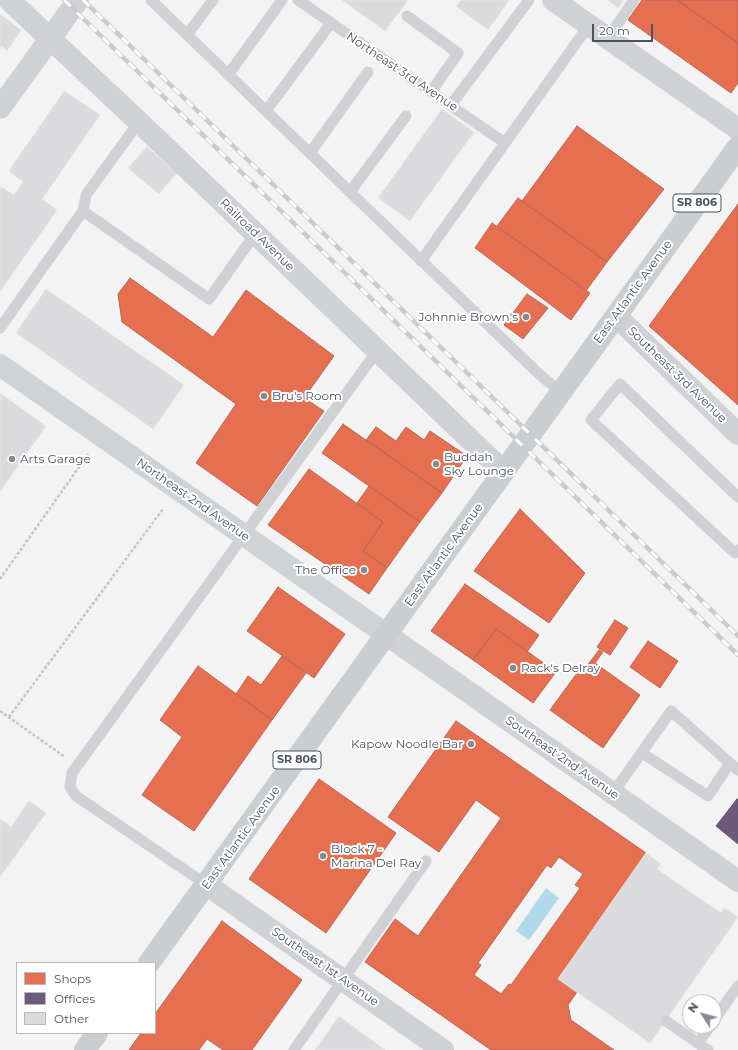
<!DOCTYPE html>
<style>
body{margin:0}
#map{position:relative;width:738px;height:1050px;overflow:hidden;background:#f3f3f3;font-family:Montserrat,sans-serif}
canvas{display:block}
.legend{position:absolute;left:16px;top:962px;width:140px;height:72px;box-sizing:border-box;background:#fff;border:1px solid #b7babf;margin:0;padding:5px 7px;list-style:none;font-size:12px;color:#4b535f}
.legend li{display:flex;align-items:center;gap:8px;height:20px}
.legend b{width:20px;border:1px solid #b7babf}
.north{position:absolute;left:682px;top:994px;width:40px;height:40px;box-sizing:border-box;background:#fff;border:1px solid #b7babf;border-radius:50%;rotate:306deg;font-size:11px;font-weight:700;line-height:16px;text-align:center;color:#4b535f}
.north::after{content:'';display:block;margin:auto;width:14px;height:18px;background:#868b93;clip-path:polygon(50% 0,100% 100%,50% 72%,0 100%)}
.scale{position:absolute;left:592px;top:24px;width:61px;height:18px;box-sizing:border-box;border:2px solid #4b535f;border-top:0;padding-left:5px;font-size:12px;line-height:14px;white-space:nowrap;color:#4b535f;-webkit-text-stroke:3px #fff;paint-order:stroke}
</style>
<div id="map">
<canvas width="738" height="1050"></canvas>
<ul class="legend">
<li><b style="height:11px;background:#e76f51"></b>Shops</li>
<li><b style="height:11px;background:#6d597a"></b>Offices</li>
<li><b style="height:11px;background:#dbdbdd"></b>Other</li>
</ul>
<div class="north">N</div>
<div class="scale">20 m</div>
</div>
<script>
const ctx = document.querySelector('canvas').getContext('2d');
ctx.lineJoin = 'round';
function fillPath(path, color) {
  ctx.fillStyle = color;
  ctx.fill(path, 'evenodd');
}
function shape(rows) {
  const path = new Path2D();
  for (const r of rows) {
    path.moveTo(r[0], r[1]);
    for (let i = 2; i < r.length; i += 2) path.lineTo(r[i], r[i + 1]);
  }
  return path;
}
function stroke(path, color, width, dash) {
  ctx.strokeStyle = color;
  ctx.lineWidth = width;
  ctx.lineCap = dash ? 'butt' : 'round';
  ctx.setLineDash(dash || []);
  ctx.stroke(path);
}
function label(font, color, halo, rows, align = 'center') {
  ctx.font = font + ' Montserrat,sans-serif';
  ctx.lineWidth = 4;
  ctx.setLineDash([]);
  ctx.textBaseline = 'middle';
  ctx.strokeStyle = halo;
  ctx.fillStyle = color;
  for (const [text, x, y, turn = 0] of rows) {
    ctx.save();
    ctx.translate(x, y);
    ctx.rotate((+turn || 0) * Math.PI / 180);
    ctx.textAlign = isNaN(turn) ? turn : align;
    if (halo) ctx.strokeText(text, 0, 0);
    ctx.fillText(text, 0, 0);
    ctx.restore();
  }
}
fillPath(shape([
 [546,888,559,898,529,940,516,931]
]), '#b1d8eb');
const shops = shape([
 [642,0,677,0,738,43,738,83,731,93,628,20,642,0],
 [677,0,738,0,738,43,677,0],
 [577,126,664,189,607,262,522,201,577,126],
 [518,198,607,262,586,291,497,226,518,198],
 [738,204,738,405,649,326,738,204],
 [492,223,590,293,571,320,475,248,492,223],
 [130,278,213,337,246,290,334,356,304,398,324,411,257,506,196,463,236,404,122,322,118,294,130,278],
 [527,294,548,308,523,339,504,325,527,294],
 [343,424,442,493,420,522,322,453,343,424],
 [376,427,396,441,406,427,424,440,430,431,467,456,442,493,366,440,376,427],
 [309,469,383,522,363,551,387,568,369,594,268,525,309,469],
 [369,486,420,522,387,568,363,551,383,522,357,503,369,486],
 [520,509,585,573,549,623,474,571,520,509],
 [465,584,539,635,527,652,496,629,473,660,431,631,465,584],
 [278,587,345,634,314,678,247,631,278,587],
 [615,620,628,628,610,655,597,647,615,620],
 [496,629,556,672,533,703,473,660,496,629],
 [648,641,678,661,660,688,630,667,648,641],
 [599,650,603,652,595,663,640,695,603,748,550,710,580,669,583,671,599,650],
 [282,656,306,673,272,720,236,694,248,676,261,685,282,656],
 [198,666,272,720,194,831,142,795,182,737,160,720,198,666],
 [456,721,646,853,558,979,577,992,568,1005,571,1020,614,1050,491,1050,365,962,395,919,418,936,501,818,476,800,439,852,388,817,456,721],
 [559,857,583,874,575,885,580,888,511,985,509,984,501,994,474,975,481,965,478,963,547,865,551,868,559,857],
 [319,779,396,833,326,933,249,879,319,779],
 [222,921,302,980,252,1050,223,1050,207,1039,199,1050,129,1050,141,1033,155,1033,155,1014,222,921]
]);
fillPath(shops, '#e76f51');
stroke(shops, '#b86755', 1);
const offices = shape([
 [737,799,738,800,738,844,716,826,737,799]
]);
fillPath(offices, '#6d597a');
stroke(offices, '#635772', 1);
const building = shape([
 [342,0,408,0,385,31,342,0],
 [461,0,509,0,488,30,456,6,461,0],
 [608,0,624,0,618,8,608,0],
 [0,14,21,30,7,51,2,46,0,49,0,14],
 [64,91,100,115,42,199,57,210,0,292,0,186,14,195,23,182,9,171,64,91],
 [442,109,474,132,410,221,378,198,442,109],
 [147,147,177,173,159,194,128,168,147,147],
 [46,289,184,385,153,429,16,333,46,289],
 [0,393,46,426,0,492,0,393],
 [29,801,46,813,0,877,0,819,11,827,29,801],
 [646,853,661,864,657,869,721,913,724,908,738,917,650,1043,558,979,646,853],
 [339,1016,385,1050,315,1050,339,1016]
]);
fillPath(building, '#dbdbdd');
stroke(building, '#e5e5e6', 1);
stroke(shape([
 [0,579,89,453],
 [0,711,65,757],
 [9,717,163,509]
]), '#bdc8c6', 2.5, [3, 2]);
stroke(shape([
 [151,0,540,375,561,392],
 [298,0,505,143],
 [407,16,458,53,431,92],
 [187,35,213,0],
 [608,38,634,0],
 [228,75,282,0],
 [451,105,529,0],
 [266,111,331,23],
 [310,153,368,72],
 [350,192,406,116],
 [83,211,209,299,255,234],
 [421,261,589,25],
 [0,328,83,211,86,195,139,122],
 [738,497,620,384,591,420,735,553,738,550],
 [642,753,708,796,730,763],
 [613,793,671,711,738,770],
 [207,885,76,796,70,787,72,773,377,351],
 [714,1020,738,986],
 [666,1021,708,1050],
 [698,1043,710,1026],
 [294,1050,426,861]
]), '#cfd1d4', 11);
stroke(shape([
 [9,0,139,122,504,472],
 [553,0,738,129],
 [0,108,78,0],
 [616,316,738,434],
 [387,635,738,881],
 [207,885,443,1050]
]), '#cfd1d4', 22);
stroke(shape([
 [0,365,387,635]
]), '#d0d3d5', 22);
stroke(shape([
 [149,963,738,147],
 [85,1050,97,1033]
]), '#cbced1', 22);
const rail = shape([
 [64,0,738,655],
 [83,0,738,636]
]);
stroke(rail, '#c9cbcd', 4.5);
stroke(rail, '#fff', 3, [9]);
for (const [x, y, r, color] of [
 [526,317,4,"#868b93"],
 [264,396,4,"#868b93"],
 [12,459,4,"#868b93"],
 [436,464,4,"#868b93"],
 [364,570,4,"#868b93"],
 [513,668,4,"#868b93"],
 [471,744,4,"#868b93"],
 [323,856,4,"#868b93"]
]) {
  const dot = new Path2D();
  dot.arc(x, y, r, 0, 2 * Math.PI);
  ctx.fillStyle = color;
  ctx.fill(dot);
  stroke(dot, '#fff', 1.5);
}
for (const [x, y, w] of [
 [697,203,48],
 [297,760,48]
]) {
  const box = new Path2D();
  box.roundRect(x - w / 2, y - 9, w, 18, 3);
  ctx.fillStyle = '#fff';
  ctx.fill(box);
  stroke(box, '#4b535f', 1);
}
label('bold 11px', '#4b535f', null, [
 ["SR 806",697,203],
 ["SR 806",297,760]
]);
label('12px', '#4b535f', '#fff', [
 ["Northeast 3rd Avenue",402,72,34],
 ["Railroad Avenue",257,235,44],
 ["East Atlantic Avenue",633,292,-54],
 ["Southeast 3rd Avenue",677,375,44],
 ["Northeast 2nd Avenue",193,500,35],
 ["East Atlantic Avenue",444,555,-54],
 ["Southeast 2nd Avenue",562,758,35],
 ["East Atlantic Avenue",241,838,-54],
 ["Southeast 1st Avenue",325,967,35]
]);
label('12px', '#4b535f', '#fff', [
 ["Johnnie Brown's",518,317,"right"],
 ["Bru's Room",272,396],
 ["Buddah",444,457],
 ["Sky Lounge",444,471],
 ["Arts Garage",20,459],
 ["The Office",356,570,"right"],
 ["Rack's Delray",521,668],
 ["Kapow Noodle Bar",463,744,"right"],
 ["Block 7 -",331,849],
 ["Marina Del Ray",331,863]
], 'left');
</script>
